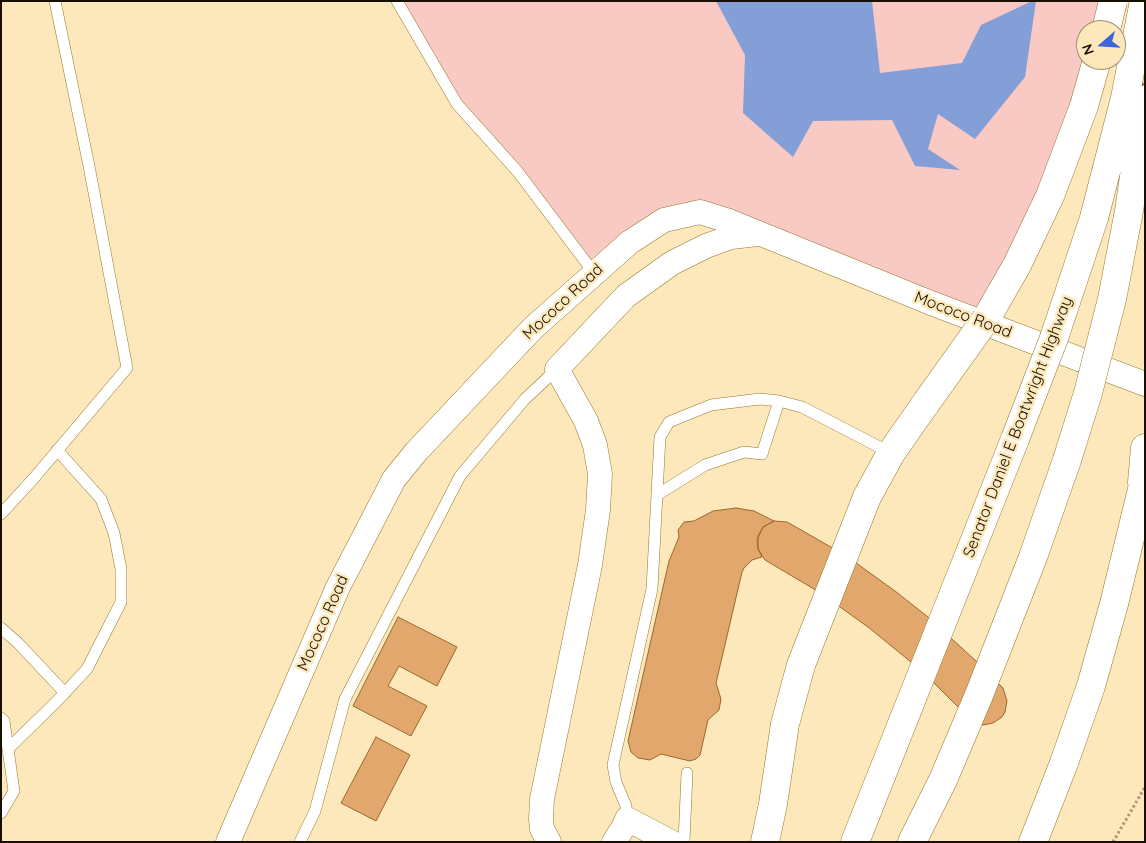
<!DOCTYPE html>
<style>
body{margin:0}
#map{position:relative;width:1146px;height:843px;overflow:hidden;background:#fde8bc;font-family:Quicksand,sans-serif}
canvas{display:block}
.frame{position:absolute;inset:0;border:2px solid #180f00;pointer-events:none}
.north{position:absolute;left:1076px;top:20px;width:50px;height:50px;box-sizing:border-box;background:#fde8bc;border:1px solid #a19171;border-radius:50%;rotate:251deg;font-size:14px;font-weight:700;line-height:20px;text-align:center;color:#180f00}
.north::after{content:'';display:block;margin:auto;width:18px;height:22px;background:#3d65d7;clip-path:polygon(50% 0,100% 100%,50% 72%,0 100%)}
</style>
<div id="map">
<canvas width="1146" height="843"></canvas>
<div class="frame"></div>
<div class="north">N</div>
</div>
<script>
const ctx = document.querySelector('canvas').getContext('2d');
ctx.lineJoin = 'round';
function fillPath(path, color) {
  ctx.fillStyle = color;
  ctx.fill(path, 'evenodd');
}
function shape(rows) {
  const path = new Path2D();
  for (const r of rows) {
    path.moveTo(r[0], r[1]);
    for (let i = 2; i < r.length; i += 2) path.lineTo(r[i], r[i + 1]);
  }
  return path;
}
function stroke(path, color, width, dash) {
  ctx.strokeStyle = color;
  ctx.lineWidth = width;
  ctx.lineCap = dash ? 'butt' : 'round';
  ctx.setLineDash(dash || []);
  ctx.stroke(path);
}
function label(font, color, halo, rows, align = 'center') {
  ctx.font = font + ' Quicksand,sans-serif';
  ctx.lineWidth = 5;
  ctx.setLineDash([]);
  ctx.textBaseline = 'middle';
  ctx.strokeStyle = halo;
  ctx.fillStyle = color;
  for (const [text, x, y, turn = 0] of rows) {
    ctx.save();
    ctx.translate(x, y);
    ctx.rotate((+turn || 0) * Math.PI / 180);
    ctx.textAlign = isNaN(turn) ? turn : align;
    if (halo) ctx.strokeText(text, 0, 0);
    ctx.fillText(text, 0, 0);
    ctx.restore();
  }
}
fillPath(shape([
 [397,1,1098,1,1107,27,1106,30,1086,30,1086,60,1097,60,986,319,700,212,594,273,457,104]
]), '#f9c9c4');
fillPath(shape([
 [716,1,872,1,880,73,962,63,981,25,1032,1,1036,1,1025,77,975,139,938,114,928,149,960,170,915,166,892,120,813,121,793,157,743,113,745,55]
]), '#849ed7');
const building = shape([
 [736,508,754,511,774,521,763,527,758,536,758,549,762,557,752,560,744,568,742,572,716,683,721,699,719,710,708,720,700,755,696,759,690,761,661,754,650,760,638,758,631,752,628,741,669,561,679,537,678,530,684,522,694,521,713,511,736,508],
 [774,521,787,522,845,555,895,591,928,617,976,661,1003,688,1007,701,1005,712,1002,717,993,723,983,725,978,723,968,717,922,671,868,627,819,592,765,560,758,549,757,540,763,527,774,521],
 [398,617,457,647,437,686,399,666,388,686,427,706,411,736,353,706,398,617],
 [376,737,410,755,376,821,341,803,376,737]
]);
fillPath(building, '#e1a76c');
stroke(building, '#9c672a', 1);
const lane = shape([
 [397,1,457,104,518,172,594,273],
 [657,495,705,465,744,452,762,454,779,401],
 [1,514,34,478,127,368,89,166,55,1],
 [1,628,18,643,65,693],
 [1,718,4,721,14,791,1,813],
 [8,749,56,702,87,669,121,602,121,569,114,533,101,499,57,450],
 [627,819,626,806,616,782,613,765,652,589,660,437,669,422,711,405,760,399,779,401,802,407,891,453],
 [300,842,315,811,345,699,460,476,525,399,557,369],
 [684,842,687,773]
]);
const street = shape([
 [228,842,338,587,394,479,416,452,533,328,630,242,664,220,700,212,729,221,931,303,1145,384],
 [549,842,542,829,541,819,542,799,590,565,598,510,600,474,595,445,586,421,557,369,626,296,672,263,706,246,731,237,758,234],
 [614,842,623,828,627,819,671,842]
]);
const highway = shape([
 [986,319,1017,265,1050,196,1084,106,1097,60],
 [1142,482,1145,448],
 [765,842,773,804,785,724,801,665,867,497,891,453,926,403],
 [855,842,1015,439],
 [912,842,943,780,979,695,1033,557,1067,460],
 [1033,842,1064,763,1091,686,1114,604,1145,477]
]);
stroke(lane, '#967627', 12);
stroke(street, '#967627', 25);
stroke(highway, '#967627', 29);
stroke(shape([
 [1113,842,1145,787]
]), '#a99977', 3, [2.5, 2.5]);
stroke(lane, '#fff', 11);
stroke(street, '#fff', 24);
stroke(highway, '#fff', 28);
stroke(shape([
 [1107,1,1145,92]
]), '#7d6e53', 4, [8, 4]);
const highwayBridge = shape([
 [1106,30,1113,1],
 [926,403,986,319],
 [1015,439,1054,338,1094,218,1125,98,1144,1],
 [1067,460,1088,393,1112,299,1129,211,1145,100]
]);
stroke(highwayBridge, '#967627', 29, []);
stroke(highwayBridge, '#fff', 28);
label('16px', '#180f00', '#fde8bc', [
 ["Mococo Road",563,302,-43],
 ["Mococo Road",963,315,21],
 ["Senator Daniel E Boatwright Highway",1018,427,-69],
 ["Mococo Road",323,623,-66]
]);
</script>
